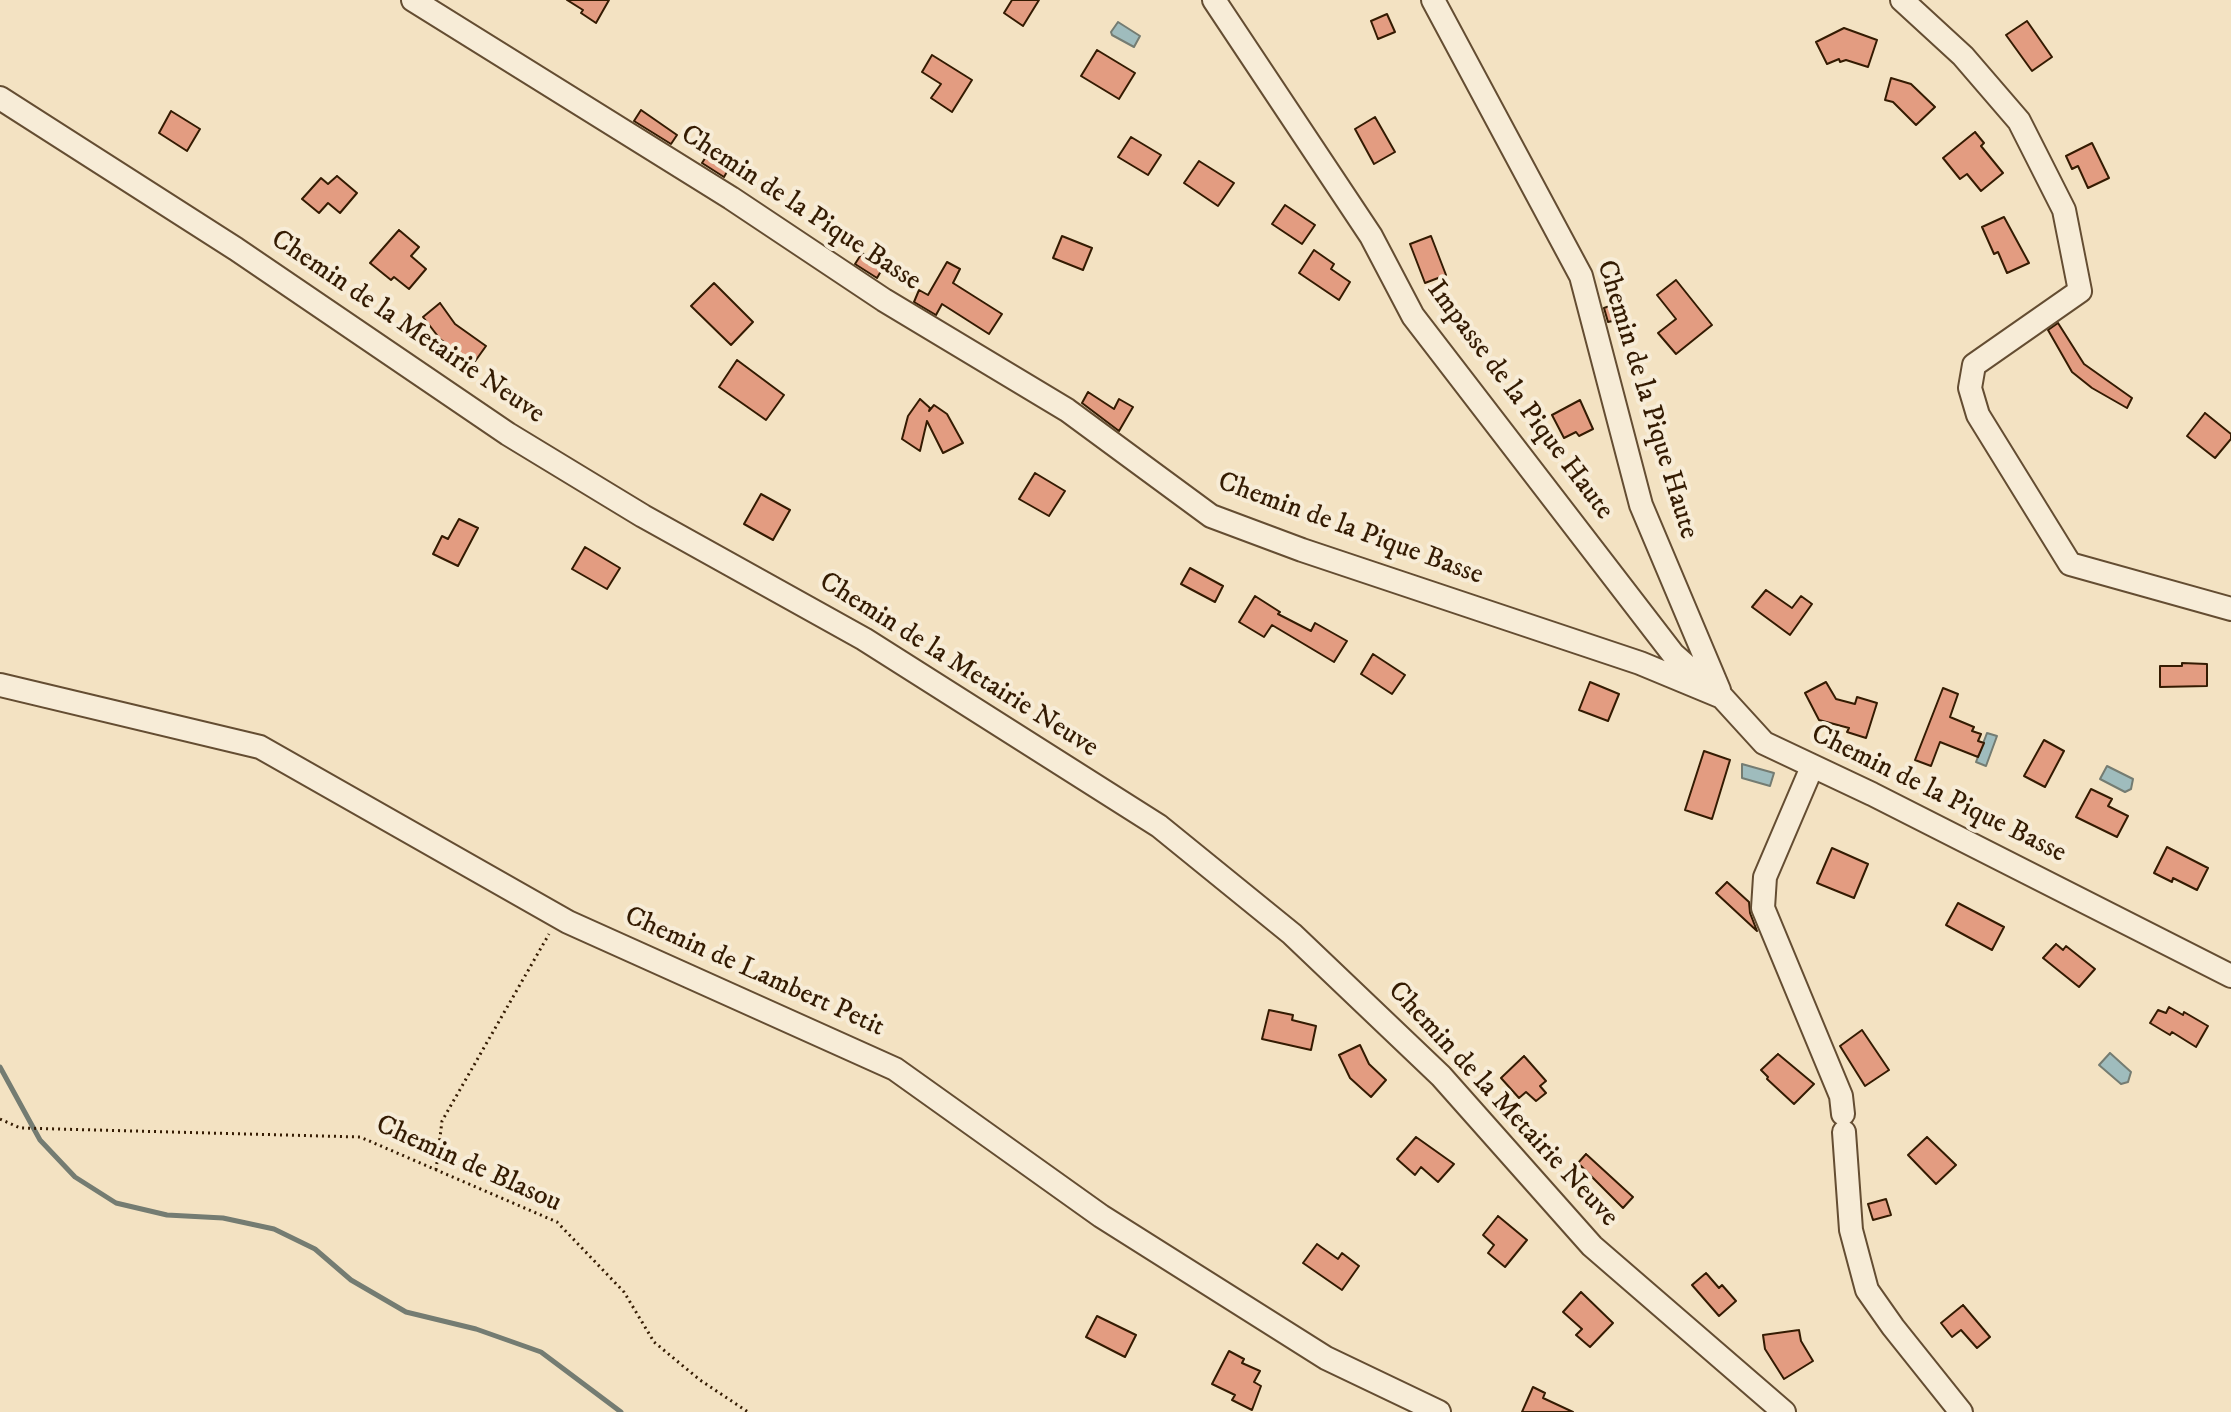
<!DOCTYPE html>
<style>
body{margin:0}
canvas{display:block;background:#f3e2c2}
</style>
<canvas width="2231" height="1412"></canvas>
<script>
const ctx = document.querySelector('canvas').getContext('2d');
ctx.lineJoin = 'round';
function fillPath(path, color) {
  ctx.fillStyle = color;
  ctx.fill(path, 'evenodd');
}
function shape(rows) {
  const path = new Path2D();
  for (const r of rows) {
    path.moveTo(r[0], r[1]);
    for (let i = 2; i < r.length; i += 2) path.lineTo(r[i], r[i + 1]);
  }
  return path;
}
function stroke(path, color, width, dash) {
  ctx.strokeStyle = color;
  ctx.lineWidth = width;
  ctx.lineCap = dash ? 'butt' : 'round';
  ctx.setLineDash(dash || []);
  ctx.stroke(path);
}
function label(font, color, halo, rows, align = 'center') {
  ctx.font = font + ' "IM FELL DW Pica",serif';
  ctx.lineWidth = 8;
  ctx.setLineDash([]);
  ctx.textBaseline = 'middle';
  ctx.strokeStyle = halo;
  ctx.fillStyle = color;
  for (const [text, x, y, turn = 0] of rows) {
    ctx.save();
    ctx.translate(x, y);
    ctx.rotate((+turn || 0) * Math.PI / 180);
    ctx.textAlign = isNaN(turn) ? turn : align;
    if (halo) ctx.strokeText(text, 0, 0);
    ctx.fillText(text, 0, 0);
    ctx.restore();
  }
}
const water = shape([
 [1118,22,1140,36,1134,47,1112,35,1111,32,1118,22],
 [1987,733,1997,736,1986,766,1976,762,1987,733],
 [1742,764,1774,773,1770,786,1742,778,1742,764],
 [2107,766,2133,779,2131,789,2125,792,2100,779,2107,766],
 [2110,1053,2131,1072,2128,1082,2121,1084,2099,1065,2110,1053]
]);
fillPath(water, '#9fbcbd');
stroke(water, '#747c72', 2);
stroke(shape([
 [0,1067,40,1140,75,1177,116,1203,167,1215,223,1218,274,1229,315,1249,351,1280,406,1312,476,1329,541,1352,621,1412]
]), '#747c72', 5);
const building = shape([
 [567,0,609,0,596,23,581,13,583,10,567,0],
 [1012,0,1039,0,1023,26,1004,13,1012,0],
 [1387,14,1395,32,1378,39,1371,21,1387,14],
 [2027,21,2052,57,2032,71,2006,35,2027,21],
 [1844,28,1877,40,1868,67,1846,60,1840,62,1839,59,1827,64,1816,42,1844,28],
 [1097,50,1135,73,1119,99,1081,76,1097,50],
 [932,55,972,80,952,112,931,98,941,84,922,72,932,55],
 [1891,78,1911,84,1935,107,1916,125,1893,102,1885,100,1891,78],
 [641,110,677,135,671,144,634,121,641,110],
 [171,111,200,129,187,151,159,133,171,111],
 [1375,117,1395,152,1374,164,1355,129,1375,117],
 [1975,132,1984,143,1981,146,2003,173,1981,191,1967,174,1960,179,1943,158,1975,132],
 [1131,137,1161,155,1148,175,1118,157,1131,137],
 [2092,143,2109,178,2088,188,2078,166,2072,169,2066,156,2092,143],
 [709,152,732,163,724,177,702,163,709,152],
 [1199,161,1234,183,1218,206,1184,183,1199,161],
 [337,176,357,193,340,213,328,203,319,213,302,199,321,178,328,184,337,176],
 [1285,205,1315,225,1302,244,1272,224,1285,205],
 [2004,217,2029,263,2007,273,1998,252,1994,254,1982,227,2004,217],
 [399,230,419,247,411,256,426,269,409,289,394,277,391,280,370,263,399,230],
 [1062,236,1092,248,1083,270,1053,258,1062,236],
 [1431,236,1446,275,1425,283,1410,244,1431,236],
 [1314,250,1334,264,1331,269,1350,282,1339,300,1299,273,1314,250],
 [862,253,884,266,877,278,855,264,862,253],
 [947,262,960,269,953,283,1002,314,989,334,942,304,936,315,914,302,919,290,928,295,947,262],
 [1676,280,1712,325,1676,354,1658,333,1676,319,1657,295,1676,280],
 [714,283,753,322,731,345,691,306,714,283],
 [1621,302,1625,318,1608,322,1604,308,1621,302],
 [440,303,455,324,486,346,471,367,455,355,457,352,440,339,423,317,440,303],
 [2058,323,2084,364,2132,398,2127,408,2092,388,2072,372,2048,330,2058,323],
 [737,360,784,395,766,420,719,387,737,360],
 [1088,392,1114,409,1119,399,1133,407,1119,431,1082,403,1088,392],
 [920,399,930,408,929,411,934,405,947,414,963,443,943,453,927,421,920,451,902,439,908,416,920,399],
 [1580,400,1593,429,1579,436,1576,432,1564,438,1552,415,1580,400],
 [2205,413,2231,434,2231,439,2215,458,2187,436,2205,413],
 [1035,473,1065,491,1049,516,1019,499,1035,473],
 [761,494,790,510,773,540,744,524,761,494],
 [459,519,478,528,458,566,433,554,442,536,448,539,459,519],
 [585,547,620,568,607,589,572,569,585,547],
 [1190,568,1223,586,1215,602,1181,584,1190,568],
 [1766,590,1792,608,1801,596,1812,604,1790,635,1752,607,1766,590],
 [1255,596,1280,612,1278,614,1311,631,1315,623,1347,641,1334,662,1272,625,1264,637,1239,622,1255,596],
 [1373,654,1405,675,1392,694,1361,674,1373,654],
 [2182,663,2207,664,2207,686,2160,687,2160,666,2182,666,2182,663],
 [1590,682,1619,694,1608,721,1579,710,1590,682],
 [1826,682,1836,699,1855,704,1857,697,1877,703,1866,738,1847,732,1849,728,1819,720,1805,693,1826,682],
 [1943,688,1958,694,1950,717,1974,727,1972,731,1981,734,1978,741,1984,743,1978,757,1940,742,1931,766,1915,760,1943,688],
 [2044,740,2064,751,2045,787,2024,776,2044,740],
 [1704,751,1730,760,1712,819,1685,810,1704,751],
 [2091,789,2112,799,2108,806,2128,816,2117,837,2076,817,2091,789],
 [2167,847,2208,868,2197,890,2173,878,2172,882,2154,873,2167,847],
 [1832,848,1868,864,1854,898,1817,883,1832,848],
 [1727,882,1749,902,1750,913,1757,931,1716,893,1727,882],
 [1958,903,2004,927,1992,950,1946,925,1958,903],
 [2056,944,2063,950,2066,946,2095,969,2079,987,2043,958,2056,944],
 [2169,1007,2183,1015,2184,1012,2208,1026,2196,1047,2172,1032,2170,1035,2150,1023,2158,1010,2166,1013,2169,1007],
 [1269,1010,1293,1015,1292,1020,1316,1026,1311,1050,1262,1039,1269,1010],
 [1862,1030,1889,1070,1865,1086,1840,1046,1862,1030],
 [1360,1045,1369,1064,1386,1080,1371,1097,1350,1078,1339,1055,1360,1045],
 [1778,1054,1814,1084,1794,1104,1767,1079,1768,1077,1761,1070,1778,1054],
 [1524,1056,1546,1081,1540,1086,1546,1093,1536,1101,1526,1092,1519,1098,1501,1078,1524,1056],
 [1416,1137,1454,1164,1438,1182,1421,1167,1415,1175,1397,1159,1416,1137],
 [1927,1137,1956,1165,1936,1184,1908,1155,1927,1137],
 [1586,1154,1633,1197,1623,1208,1578,1163,1586,1154],
 [1886,1199,1891,1215,1873,1220,1868,1204,1886,1199],
 [1498,1216,1527,1240,1505,1267,1488,1253,1494,1245,1483,1235,1498,1216],
 [1317,1244,1338,1259,1342,1253,1359,1266,1342,1290,1303,1263,1317,1244],
 [1706,1273,1719,1288,1722,1285,1736,1301,1719,1316,1692,1285,1706,1273],
 [1581,1292,1613,1323,1590,1347,1576,1335,1582,1329,1563,1312,1581,1292],
 [1963,1305,1990,1337,1977,1348,1961,1330,1952,1337,1941,1323,1963,1305],
 [1097,1316,1136,1335,1125,1357,1086,1337,1097,1316],
 [1799,1330,1801,1341,1813,1361,1784,1379,1765,1349,1763,1335,1799,1330],
 [1229,1351,1244,1359,1242,1363,1260,1371,1254,1382,1261,1386,1252,1410,1232,1400,1235,1395,1212,1384,1229,1351],
 [1533,1387,1545,1393,1543,1398,1573,1412,1522,1412,1533,1387]
]);
fillPath(building, '#e39c81');
stroke(building, '#341b02', 2);
const minor = shape([
 [413,0,731,198,884,300,1067,410,1211,516,1302,550,1640,663,1722,697,1764,743,1872,794,2231,976],
 [1214,0,1371,236,1413,316,1673,654,1706,683],
 [1433,0,1581,276,1641,505,1719,690],
 [1902,0,1963,56,2019,121,2064,210,2080,291,1974,365,1970,388,1978,415,2070,564,2231,609],
 [0,98,236,249,508,434,643,516,864,639,1159,826,1292,934,1441,1076,1592,1246,1784,1412],
 [0,685,260,747,568,922,895,1069,1101,1216,1326,1358,1439,1412],
 [1812,767,1765,877,1763,908,1841,1096,1843,1114],
 [1844,1132,1851,1230,1867,1290,1893,1327,1961,1412]
]);
stroke(minor, '#644d32', 26);
stroke(shape([
 [0,1119,20,1128,360,1137,557,1222,624,1292,654,1342,700,1380,748,1412],
 [436,1170,442,1121,549,934]
]), '#341b02', 3, [2, 4]);
stroke(minor, '#f7ecd7', 22);
label('28px', '#341b02', '#f7ecd7', [
 ["Chemin de la Pique Basse",800,209,33],
 ["Chemin de la Metairie Neuve",407,328,34],
 ["Chemin de la Pique Haute",1646,400,73],
 ["Impasse de la Pique Haute",1519,401,53],
 ["Chemin de la Pique Basse",1350,530,20],
 ["Chemin de la Metairie Neuve",958,666,32],
 ["Chemin de la Pique Basse",1938,795,26],
 ["Chemin de Lambert Petit",754,973,24],
 ["Chemin de la Metairie Neuve",1502,1105,47],
 ["Chemin de Blasou",468,1165,24]
]);
</script>
